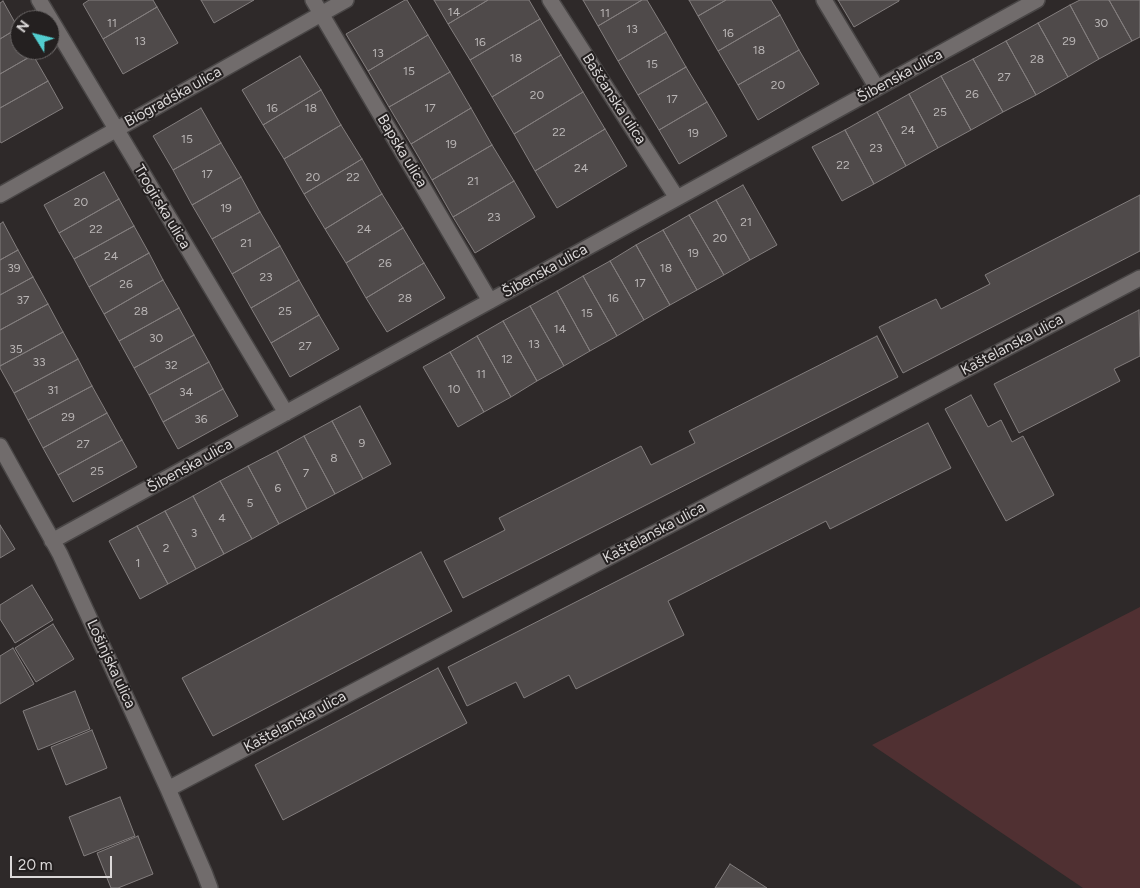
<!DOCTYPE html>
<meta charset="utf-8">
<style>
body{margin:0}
#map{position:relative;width:1140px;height:888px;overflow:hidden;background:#2e2929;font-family:Figtree,sans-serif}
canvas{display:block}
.north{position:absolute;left:10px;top:10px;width:50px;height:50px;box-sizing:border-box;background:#242020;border:1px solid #6e6a6a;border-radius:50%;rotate:306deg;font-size:14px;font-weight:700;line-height:20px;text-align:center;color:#dcd9d9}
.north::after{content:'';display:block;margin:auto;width:18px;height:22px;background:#52cdcf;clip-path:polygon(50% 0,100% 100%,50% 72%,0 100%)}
.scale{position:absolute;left:10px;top:856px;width:102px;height:22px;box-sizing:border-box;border:2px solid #dcd9d9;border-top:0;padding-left:6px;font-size:15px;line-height:18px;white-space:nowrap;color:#dcd9d9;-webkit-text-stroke:4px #242020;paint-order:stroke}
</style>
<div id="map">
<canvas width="1140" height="888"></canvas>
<div class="north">N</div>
<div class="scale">20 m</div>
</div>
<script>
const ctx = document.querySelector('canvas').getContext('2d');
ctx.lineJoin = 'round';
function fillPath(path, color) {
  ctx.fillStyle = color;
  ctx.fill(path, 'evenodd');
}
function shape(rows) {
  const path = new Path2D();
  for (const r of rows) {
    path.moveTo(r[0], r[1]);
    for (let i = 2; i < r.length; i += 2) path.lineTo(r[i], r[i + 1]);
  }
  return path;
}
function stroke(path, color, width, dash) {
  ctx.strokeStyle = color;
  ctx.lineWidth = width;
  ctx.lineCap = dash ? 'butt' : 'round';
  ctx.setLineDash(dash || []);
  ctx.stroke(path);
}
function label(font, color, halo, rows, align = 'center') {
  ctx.font = font + ' Figtree,sans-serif';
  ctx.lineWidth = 4;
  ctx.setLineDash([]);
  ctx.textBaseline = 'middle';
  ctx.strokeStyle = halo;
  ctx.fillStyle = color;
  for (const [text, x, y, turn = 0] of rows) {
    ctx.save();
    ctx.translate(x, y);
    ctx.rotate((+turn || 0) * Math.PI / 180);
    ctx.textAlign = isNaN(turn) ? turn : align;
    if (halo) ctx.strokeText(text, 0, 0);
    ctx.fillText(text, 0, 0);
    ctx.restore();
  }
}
fillPath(shape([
 [1140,607,1140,888,1083,888,872,745]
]), '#503032');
const building = shape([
 [89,0,153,0,157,7,103,39,83,4,89,0],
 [201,0,254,0,214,23,201,0],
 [405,0,407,0,428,35,368,71,346,34,405,0],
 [434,0,488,0,448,24,434,0],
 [488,0,529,0,540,19,470,60,448,24,488,0],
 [583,0,642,0,598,26,583,0],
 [642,0,647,0,666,32,618,61,598,26,642,0],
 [689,0,726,0,698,16,689,0],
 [726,0,771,0,780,15,718,51,698,16,726,0],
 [838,0,899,0,899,1,854,27,838,0],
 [1080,0,1109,0,1132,41,1099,59,1070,5,1080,0],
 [1109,0,1140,0,1140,37,1132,41,1109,0],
 [3,1,18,28,0,39,0,3,3,1],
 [1070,5,1099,59,1068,77,1038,23,1070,5],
 [157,7,178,43,123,74,103,39,157,7],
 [780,15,799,50,738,85,718,51,780,15],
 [540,19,561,55,492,97,470,60,540,19],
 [1038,23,1068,77,1036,95,1006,41,1038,23],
 [18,28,20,31,20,50,31,50,33,55,0,74,0,39,18,28],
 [666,32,686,67,638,95,618,61,666,32],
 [428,35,450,72,389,107,368,71,428,35],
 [1006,41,1036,95,1003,112,973,59,1006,41],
 [799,50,819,84,758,120,738,85,799,50],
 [33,55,48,81,0,108,0,74,33,55],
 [561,55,583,92,514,134,492,97,561,55],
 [300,56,321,90,263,125,242,90,300,56],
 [973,59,1003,112,971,130,941,76,973,59],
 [686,67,707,102,659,130,638,95,686,67],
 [450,72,471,108,411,144,389,107,450,72],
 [941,76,971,130,938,148,909,94,941,76],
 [48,81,63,108,1,143,0,141,0,108,48,81],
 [321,90,341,125,284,159,263,125,321,90],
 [583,92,605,129,535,171,514,134,583,92],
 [909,94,938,148,906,166,877,112,909,94],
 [707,102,727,136,679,164,659,130,707,102],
 [201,108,221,143,173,170,153,136,201,108],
 [471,108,492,145,432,180,411,144,471,108],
 [877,112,906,166,874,184,845,130,877,112],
 [341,125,362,159,304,194,284,159,341,125],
 [605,129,627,166,557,208,535,171,605,129],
 [845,130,874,184,842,201,812,147,845,130],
 [221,143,241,177,192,205,173,170,221,143],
 [492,145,514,181,453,217,432,180,492,145],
 [362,159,382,194,325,229,304,194,362,159],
 [104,172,119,199,59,233,44,205,104,172],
 [241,177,260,212,212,239,192,205,241,177],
 [514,181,535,217,475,253,453,217,514,181],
 [743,185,777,245,750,260,716,200,743,185],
 [382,194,403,228,346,263,325,229,382,194],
 [1140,195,1140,251,903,373,879,327,936,299,941,309,990,284,985,275,1140,195],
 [119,199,134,226,74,259,59,233,119,199],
 [716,200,750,260,724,275,689,215,716,200],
 [260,212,280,246,232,274,212,239,260,212],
 [689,215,724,275,697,290,663,230,689,215],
 [3,222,18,250,0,260,0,224,3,222],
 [134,226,149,253,89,287,74,259,134,226],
 [403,228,424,263,366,298,346,263,403,228],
 [663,230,697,290,670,305,636,245,663,230],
 [636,245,670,305,644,320,610,261,636,245],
 [280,246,299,280,251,308,232,274,280,246],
 [18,250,33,277,0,295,0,260,18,250],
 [149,253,163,280,104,314,89,287,149,253],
 [610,261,644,320,617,336,583,276,610,261],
 [424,263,445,298,387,332,366,298,424,263],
 [583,276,617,336,590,351,557,291,583,276],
 [33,277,48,304,0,330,0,295,33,277],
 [163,280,179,308,119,341,104,314,163,280],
 [299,280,319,315,271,343,251,308,299,280],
 [557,291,590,351,564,366,530,306,557,291],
 [48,304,63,332,0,366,0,330,48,304],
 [530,306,564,366,537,381,503,321,530,306],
 [179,308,194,335,134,368,119,341,179,308],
 [1139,310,1140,356,1114,369,1120,381,1019,433,994,384,1139,310],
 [319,315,339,349,290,377,271,343,319,315],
 [503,321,537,381,511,397,477,336,503,321],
 [63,332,78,359,14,393,0,368,0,366,63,332],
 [194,335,209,362,149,395,134,368,194,335],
 [477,336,511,397,484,412,450,352,477,336],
 [877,336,898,377,463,598,444,561,505,530,499,518,641,446,651,465,695,443,689,431,877,336],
 [450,352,484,412,458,427,423,367,450,352],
 [78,359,92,386,28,420,14,393,78,359],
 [209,362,223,389,163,422,149,395,209,362],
 [92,386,107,413,43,448,28,420,92,386],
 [223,389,238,416,178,449,163,422,223,389],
 [971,395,988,427,1001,420,1012,442,1023,436,1054,495,1006,521,945,409,971,395],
 [360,406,391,464,363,479,332,421,360,406],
 [107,413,122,440,58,475,43,448,107,413],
 [332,421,363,479,335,494,304,436,332,421],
 [928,423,951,468,830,529,826,521,668,601,684,635,576,689,569,675,524,698,516,682,467,706,448,667,928,423],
 [304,436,335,494,307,509,277,451,304,436],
 [122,440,137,467,73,502,58,475,122,440],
 [277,451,307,509,279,524,248,466,277,451],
 [248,466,279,524,252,539,220,481,248,466],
 [220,481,252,539,224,554,193,496,220,481],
 [193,496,224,554,196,569,165,511,193,496],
 [165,511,196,569,168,584,137,526,165,511],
 [0,525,15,549,0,558,0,525],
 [137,526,168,584,140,599,109,541,137,526],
 [421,552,452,611,213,736,182,678,421,552],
 [32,585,53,620,15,643,0,619,0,605,32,585],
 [53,624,74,659,36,682,15,648,53,624],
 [13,648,34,684,0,704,0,656,13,648],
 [438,668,467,723,283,820,255,765,438,668],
 [75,691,90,729,38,750,23,711,75,691],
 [92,730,107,768,66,785,51,747,92,730],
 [120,797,135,836,84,856,69,817,120,797],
 [138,836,153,874,118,888,111,888,97,853,138,836],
 [730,864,767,888,715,888,730,864]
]);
fillPath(building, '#4f4a4a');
stroke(building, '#837e7e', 1);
const minor = shape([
 [39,0,286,413],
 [313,0,490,301],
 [550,0,677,198],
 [824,0,877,88],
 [0,195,346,0],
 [0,446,60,554,168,789,204,872,210,888],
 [52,541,490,301,1037,0],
 [168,789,1140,278]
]);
stroke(minor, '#494646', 18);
stroke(minor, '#716c6c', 15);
label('12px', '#b9b5b5', null, [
 ["14",454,12],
 ["11",605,13],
 ["11",112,23],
 ["30",1101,23],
 ["13",632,29],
 ["16",728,33],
 ["13",140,41],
 ["29",1069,41],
 ["16",480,42],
 ["18",759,50],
 ["13",378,53],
 ["18",516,58],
 ["28",1037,59],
 ["15",652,64],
 ["15",409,71],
 ["27",1004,77],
 ["20",778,85],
 ["26",972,94],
 ["20",537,95],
 ["17",672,99],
 ["16",272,108],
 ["18",311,108],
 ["17",430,108],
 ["25",940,112],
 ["24",908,130],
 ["22",559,132],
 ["19",693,133],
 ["15",187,139],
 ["19",451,144],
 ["23",876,148],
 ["22",843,165],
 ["24",581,168],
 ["17",207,174],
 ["20",313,177],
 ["22",353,177],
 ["21",473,181],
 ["20",81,202],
 ["19",226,208],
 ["23",494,217],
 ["21",746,222],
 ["22",96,229],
 ["24",364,229],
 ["20",720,238],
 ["21",246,243],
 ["19",693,253],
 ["24",111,256],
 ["26",385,263],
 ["39",14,268],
 ["18",666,268],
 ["23",266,277],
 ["17",640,283],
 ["26",126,284],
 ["28",405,298],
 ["16",613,298],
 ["37",23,300],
 ["28",141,311],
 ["25",285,311],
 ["15",587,313],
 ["14",560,329],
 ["30",156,338],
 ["13",534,344],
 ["27",305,346],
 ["35",16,349],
 ["12",507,359],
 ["33",39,362],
 ["32",171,365],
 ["11",481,374],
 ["10",454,389],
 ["31",53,390],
 ["34",186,392],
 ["29",68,417],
 ["36",201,419],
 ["9",362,443],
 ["27",83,444],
 ["8",334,458],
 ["25",97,471],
 ["7",306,473],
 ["6",278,488],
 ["5",250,503],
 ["4",222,518],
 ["3",194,533],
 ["2",166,548],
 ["1",138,563]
]);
label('15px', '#dcd9d9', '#242020', [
 ["Šibenska ulica",900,76,-29],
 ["Biogradska ulica",173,97,-29],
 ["Baščanska ulica",614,99,57],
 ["Bapska ulica",402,151,59],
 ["Trogirska ulica",162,207,59],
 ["Šibenska ulica",545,271,-29],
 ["Kaštelanska ulica",1012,345,-28],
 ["Šibenska ulica",190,466,-29],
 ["Kaštelanska ulica",654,533,-28],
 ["Lošinjska ulica",111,664,65],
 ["Kaštelanska ulica",295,722,-28]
]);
</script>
